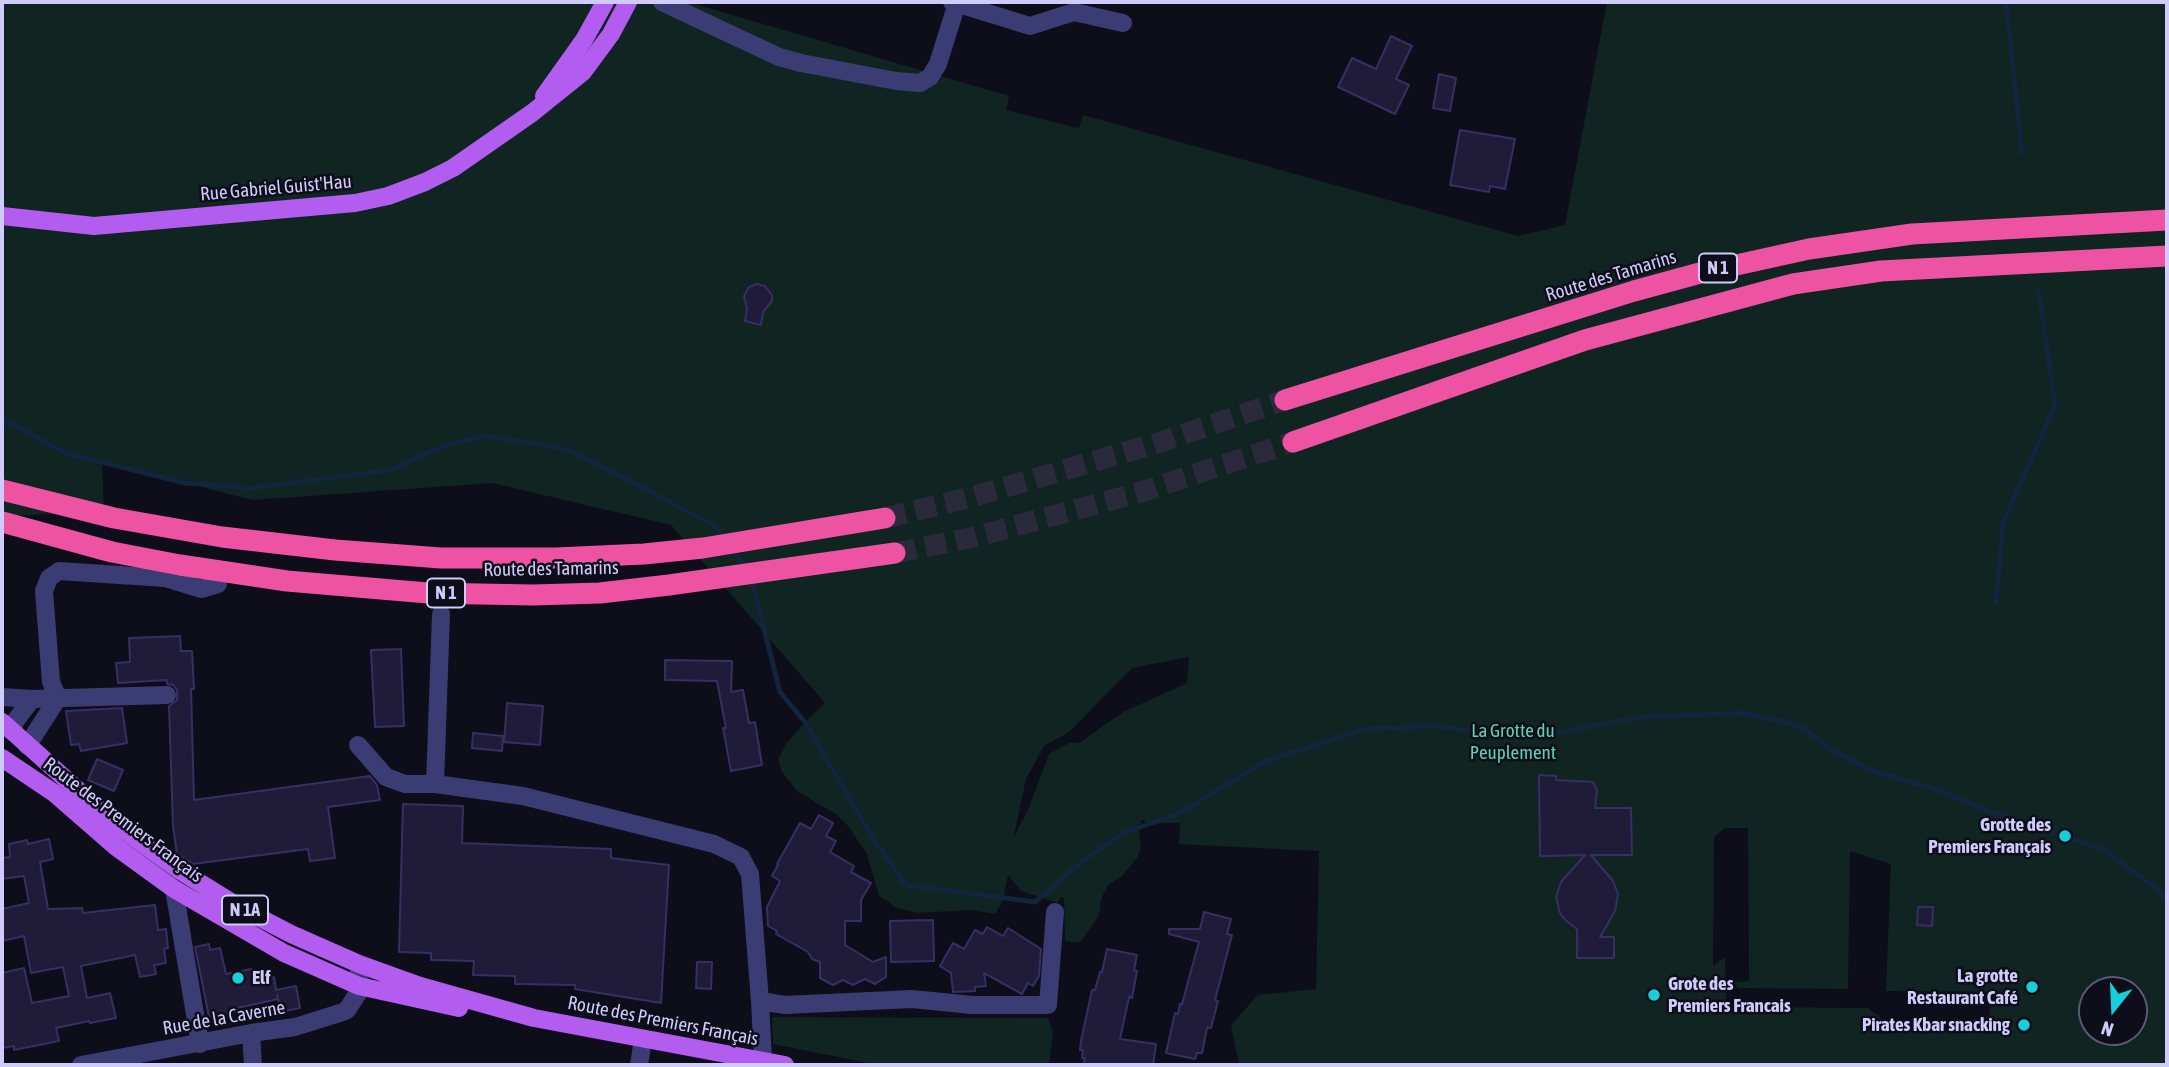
<!DOCTYPE html>
<meta charset="utf-8">
<style>
body{margin:0}
#map{position:relative;width:2169px;height:1067px;overflow:hidden;background:#0e0d1a;font-family:"Asap Condensed",sans-serif}
canvas{display:block}
.frame{position:absolute;inset:0;border:4px solid #cfcbfa;pointer-events:none}
.north{position:absolute;left:2078px;top:976px;width:70px;height:70px;box-sizing:border-box;background:#0e0d1a;border:2px solid #5b5974;border-radius:50%;rotate:198deg;font-size:19px;font-weight:700;line-height:28px;text-align:center;color:#cfcbfa}
.north::after{content:'';display:block;margin:auto;width:24px;height:32px;background:#16cfdb;clip-path:polygon(50% 0,100% 100%,50% 72%,0 100%)}
</style>
<div id="map">
<canvas width="2169" height="1067"></canvas>
<div class="frame"></div>
<div class="north">N</div>
</div>
<script>
const ctx = document.querySelector('canvas').getContext('2d');
ctx.lineJoin = 'round';
function fillPath(path, color) {
  ctx.fillStyle = color;
  ctx.fill(path, 'evenodd');
}
function shape(rows) {
  const path = new Path2D();
  for (const r of rows) {
    path.moveTo(r[0], r[1]);
    for (let i = 2; i < r.length; i += 2) path.lineTo(r[i], r[i + 1]);
  }
  return path;
}
function stroke(path, color, width, dash) {
  ctx.strokeStyle = color;
  ctx.lineWidth = width;
  ctx.lineCap = dash ? 'butt' : 'round';
  ctx.setLineDash(dash || []);
  ctx.stroke(path);
}
function label(font, color, halo, rows, align = 'center') {
  ctx.font = font + ' "Asap Condensed",sans-serif';
  ctx.lineWidth = 5;
  ctx.setLineDash([]);
  ctx.textBaseline = 'middle';
  ctx.strokeStyle = halo;
  ctx.fillStyle = color;
  for (const [text, x, y, turn = 0] of rows) {
    ctx.save();
    ctx.translate(x, y);
    ctx.rotate((+turn || 0) * Math.PI / 180);
    ctx.textAlign = isNaN(turn) ? turn : align;
    if (halo) ctx.strokeText(text, 0, 0);
    ctx.fillText(text, 0, 0);
    ctx.restore();
  }
}
fillPath(shape([
 [2,2,688,2,1009,96,1006,110,1079,128,1083,115,1518,236,1565,225,1607,2,2167,2,2167,1065,1239,1065,1231,1025,1258,995,1316,989,1319,851,1179,844,1180,823,1146,823,1142,819,1139,831,1141,848,1137,858,1122,876,1108,885,1101,899,1099,915,1080,943,1065,941,1064,898,1061,897,1058,903,1021,891,1008,875,1003,901,995,914,971,910,917,913,897,908,879,896,867,854,848,826,836,814,798,792,782,772,778,760,785,745,805,722,825,703,671,525,492,483,253,500,102,462,104,512,2,516],
 [1189,657,1187,683,1123,712,1079,743,1069,743,1049,754,1028,810,1014,836,1026,779,1044,746,1069,732,1132,668],
 [1725,828,1748,828,1749,981,1733,982,1738,988,1848,989,1850,851,1891,864,1886,991,1989,992,1990,1032,1897,1030,1868,1008,1726,1007,1725,957,1713,966,1714,837],
 [2092,990,2134,990,2134,1032,2092,1032],
 [772,1017,1048,1018,1053,1033,1049,1065,878,1065,773,1044]
]), '#102422');
stroke(shape([
 [2006,2,2022,153],
 [2,419,66,453,185,483,251,488,390,470,446,445,485,436,556,447,576,453,715,526,726,540],
 [731,548,747,568],
 [751,577,780,692,805,722,874,840,906,885,1035,902,1081,862,1125,832,1176,815,1266,761,1365,729,1435,726,1529,738,1641,717,1742,713,1786,722,1805,729,1831,750,1870,770,1937,790,2008,818,2065,836,2104,850,2156,888,2167,900],
 [1996,602,2003,523,2055,405,2039,293]
]), '#12253e', 5);
const building = shape([
 [1391,36,1412,46,1396,79,1409,85,1395,114,1338,87,1352,58,1376,69,1391,36],
 [1439,74,1456,78,1450,111,1433,108,1439,74],
 [1460,130,1515,139,1505,189,1490,186,1489,192,1450,185,1460,130],
 [757,284,765,286,772,295,772,301,763,312,761,325,745,321,747,309,744,296,749,287,757,284],
 [180,636,181,651,192,651,194,689,191,689,194,800,370,776,377,785,380,800,328,807,335,858,310,861,308,849,193,864,177,854,173,826,169,706,177,700,177,690,173,685,167,684,167,680,118,683,116,663,130,662,129,638,180,636],
 [401,649,404,726,375,727,371,650,401,649],
 [665,660,732,661,731,692,743,690,749,723,755,722,762,765,731,771,723,728,726,728,717,681,665,680,665,660],
 [507,703,543,706,540,745,504,742,507,703],
 [122,708,127,743,81,751,79,744,71,745,66,711,122,708],
 [473,733,503,736,502,751,472,748,473,733],
 [97,759,123,770,114,791,88,780,97,759],
 [1539,775,1556,776,1556,780,1593,782,1597,790,1595,808,1631,808,1632,855,1591,855,1613,881,1618,894,1615,911,1600,937,1614,937,1614,958,1577,958,1577,929,1565,920,1560,913,1556,897,1561,882,1585,855,1540,856,1539,775],
 [403,804,463,806,462,843,611,849,611,858,669,865,661,1003,575,989,575,985,515,984,515,976,473,975,474,961,431,960,431,953,399,952,403,804],
 [819,815,833,823,826,836,836,841,830,852,854,866,851,872,871,883,861,900,861,921,845,921,845,945,873,962,886,957,886,977,875,984,865,979,853,985,843,980,833,985,820,978,820,962,812,959,808,952,776,934,777,931,768,926,767,907,780,881,772,876,778,865,777,864,800,823,811,829,819,815],
 [49,839,53,859,40,862,48,909,82,908,83,913,155,905,158,930,166,929,168,948,164,949,166,963,154,965,156,974,140,977,135,955,81,966,87,998,110,993,116,1018,90,1023,89,1021,56,1028,59,1041,14,1050,14,1046,2,1048,2,973,24,968,32,1003,69,996,63,967,31,973,24,936,2,941,2,909,29,903,24,876,2,879,2,858,10,857,9,844,27,840,28,844,49,839],
 [1918,907,1933,907,1932,926,1917,925,1918,907],
 [1204,912,1231,919,1227,934,1232,935,1215,1000,1218,1001,1211,1028,1207,1028,1202,1053,1197,1053,1195,1059,1166,1053,1175,1013,1178,1014,1180,1004,1182,1004,1199,942,1169,934,1169,929,1200,929,1204,912],
 [933,920,934,961,891,962,890,921,933,920],
 [987,927,1003,936,1008,928,1041,949,1039,976,1033,986,1028,983,1022,994,984,973,986,986,975,987,975,991,953,992,951,973,940,966,953,943,964,949,975,930,983,934,987,927],
 [209,944,210,950,220,948,226,974,251,969,254,982,274,977,276,990,296,986,300,1008,281,1012,277,995,278,999,233,1009,234,1012,209,1017,195,947,209,944],
 [1107,949,1137,955,1134,970,1137,971,1132,998,1129,997,1120,1039,1156,1044,1153,1065,1083,1065,1085,1058,1082,1058,1083,1050,1080,1050,1081,1041,1092,990,1095,990,1100,972,1102,972,1107,949],
 [697,962,712,962,711,989,696,988,697,962]
]);
fillPath(building, '#201b39');
stroke(building, '#372f63', 2);
stroke(shape([
 [885,518,968,498,1154,444,1285,400],
 [895,553,974,537,1138,493,1293,442]
]), '#2b2a3c', 21, [21, 10]);
stroke(shape([
 [662,2,779,57,801,63,896,81,920,83,930,77,938,64,957,3],
 [952,2,1030,26,1074,12,1123,23],
 [2,697,32,699,167,695],
 [58,698,51,682,44,591,49,578,59,571,165,578,201,589,218,584],
 [11,731,16,720,32,699],
 [358,745,386,777,405,784,435,784,523,796,714,844,741,857,750,874,760,1001,763,1061],
 [27,746,58,698],
 [435,784,441,614],
 [174,889,200,1044],
 [760,1001,785,1005,912,999,972,1005,1048,1005,1055,912],
 [251,1033,253,1065],
 [81,1065,251,1033,295,1027,343,1012,347,1010,358,993,359,964],
 [639,1065,643,1039]
]), '#3c3c75', 18);
stroke(shape([
 [544,96,584,40,605,2],
 [2,216,94,226,355,203,388,196,425,182,453,168,532,113,583,72,611,34,628,2],
 [2,722,119,827,179,870,239,907,291,934,359,964,420,986,534,1018,785,1065],
 [2,758,54,793,116,847,174,889,284,953,359,986,459,1008]
]), '#b25def', 18);
stroke(shape([
 [1285,400,1634,291,1700,273,1809,249,1912,234,2167,220],
 [1293,442,1585,340,1793,284,1881,271,2167,256],
 [2,490,114,518,222,537,335,550,441,558,556,558,644,554,703,548,885,518],
 [2,522,112,552,180,565,287,581,428,593,533,595,600,593,669,585,895,553]
]), '#ee52a3', 21);
for (const [x, y, r, color] of [
 [2065,836,7,"#16cfdb"],
 [238,978,7,"#16cfdb"],
 [2032,987,7,"#16cfdb"],
 [1654,995,7,"#16cfdb"],
 [2024,1025,7,"#16cfdb"]
]) {
  const dot = new Path2D();
  dot.arc(x, y, r, 0, 2 * Math.PI);
  ctx.fillStyle = color;
  ctx.fill(dot);
  stroke(dot, '#0e0d1a', 2.5);
}
for (const [x, y, w] of [
 [1718,268,38],
 [446,593,38],
 [245,910,46]
]) {
  const box = new Path2D();
  box.roundRect(x - w / 2, y - 14.5, w, 29, 5);
  ctx.fillStyle = '#0e0d1a';
  ctx.fill(box);
  stroke(box, '#cfcbfa', 2);
}
label('bold 18px', '#cfcbfa', null, [
 ["N 1",1718,268],
 ["N 1",446,593],
 ["N 1A",245,910]
]);
label('19px', '#cfcbfa', '#0e0d1a', [
 ["Rue Gabriel Guist'Hau",276,188,-5],
 ["Route des Tamarins",1611,276,-17],
 ["Route des Tamarins",551,569,-1],
 ["Route des Premiers Français",123,820,37],
 ["Rue de la Caverne",224,1018,-10],
 ["Route des Premiers Français",663,1021,11]
]);
label('19px', '#60d1b0', '#0e0d1a', [
 ["La Grotte du",1513,731],
 ["Peuplement",1513,753]
]);
label('bold 19px', '#cfcbfa', '#0e0d1a', [
 ["Grotte des",2051,825],
 ["Premiers Français",2051,847],
 ["La grotte",2018,976],
 ["Restaurant Café",2018,998],
 ["Elf",252,978,"left"],
 ["Grote des",1668,984,"left"],
 ["Premiers Francais",1668,1006,"left"],
 ["Pirates Kbar snacking",2010,1025]
], 'right');
</script>
